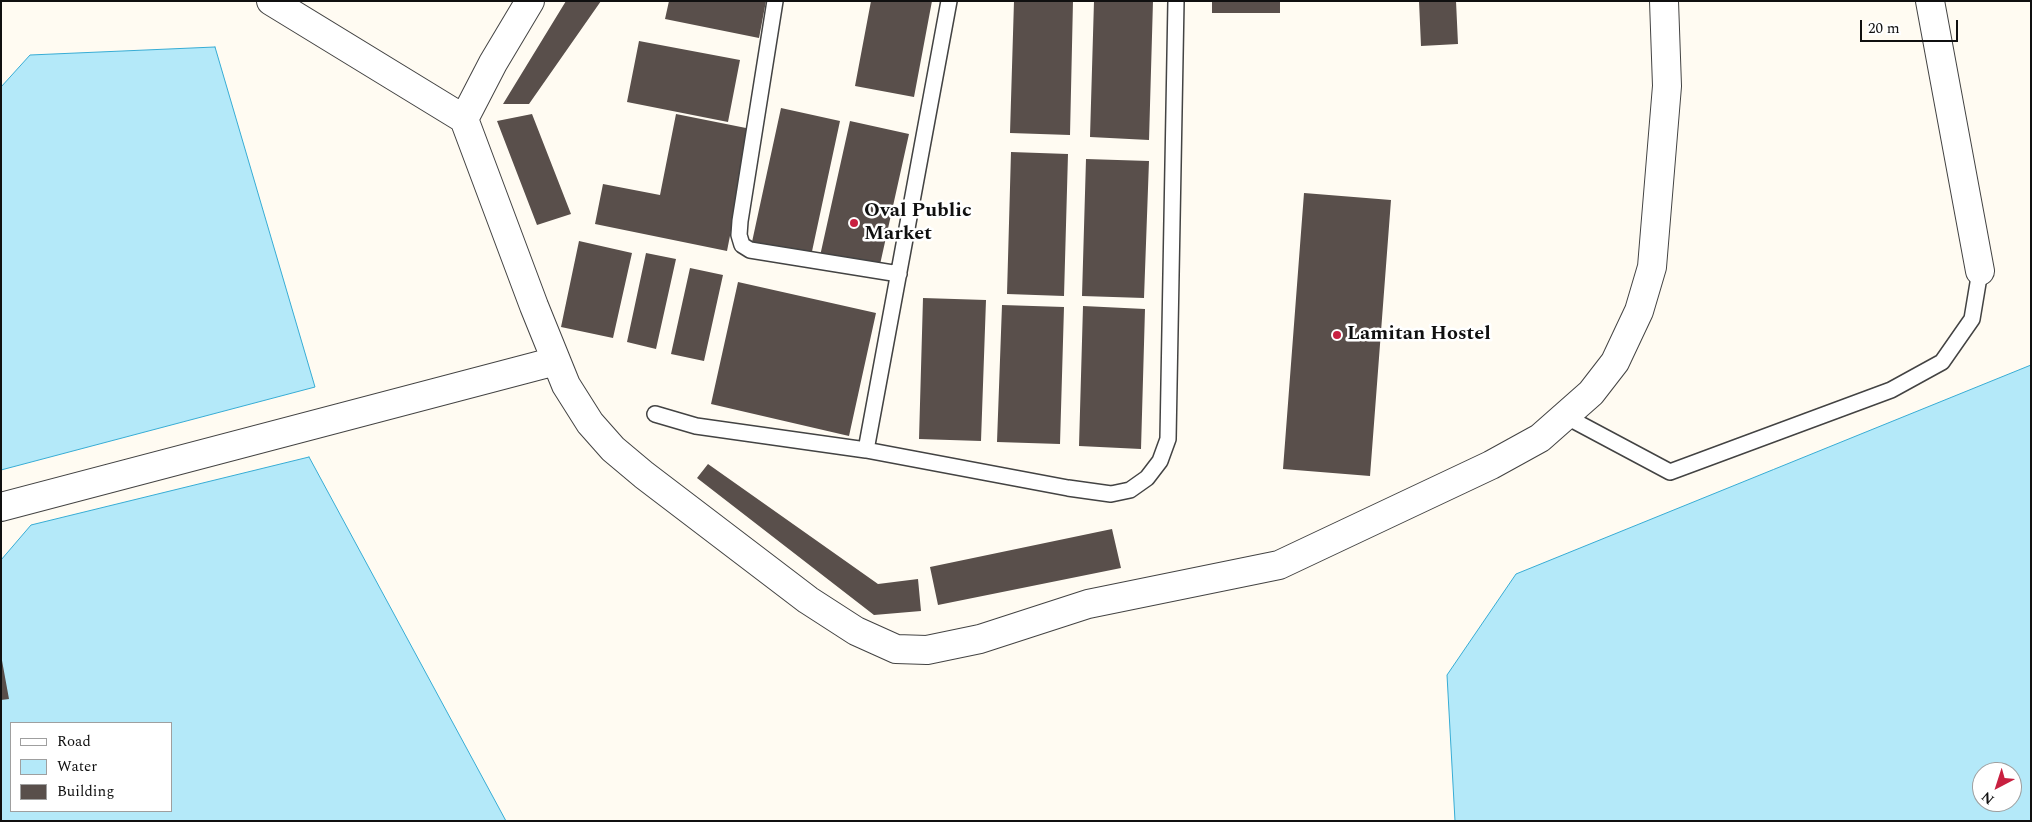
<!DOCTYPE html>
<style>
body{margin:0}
#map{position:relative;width:2032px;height:822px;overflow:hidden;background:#fffbf2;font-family:Spectral,serif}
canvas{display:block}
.frame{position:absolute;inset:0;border:2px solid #101010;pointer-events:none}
.legend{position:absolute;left:10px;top:722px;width:162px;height:90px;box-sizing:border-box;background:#fff;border:1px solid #9f9f9f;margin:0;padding:6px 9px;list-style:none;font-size:15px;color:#101010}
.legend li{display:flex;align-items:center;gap:10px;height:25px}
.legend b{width:25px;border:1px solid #9f9f9f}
.north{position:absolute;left:1972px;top:762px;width:50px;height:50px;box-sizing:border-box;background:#fff;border:1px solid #9f9f9f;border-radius:50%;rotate:220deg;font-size:14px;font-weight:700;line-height:20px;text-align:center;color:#101010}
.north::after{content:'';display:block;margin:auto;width:18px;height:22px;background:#c82040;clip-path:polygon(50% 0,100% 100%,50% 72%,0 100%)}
.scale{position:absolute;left:1860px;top:20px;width:98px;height:22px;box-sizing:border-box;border:2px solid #101010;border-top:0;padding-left:6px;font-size:15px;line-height:18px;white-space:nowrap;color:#101010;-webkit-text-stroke:4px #fff;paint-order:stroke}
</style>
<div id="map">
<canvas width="2032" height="822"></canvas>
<div class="frame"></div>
<ul class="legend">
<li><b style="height:6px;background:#fff"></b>Road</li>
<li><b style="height:14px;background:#b4e9f9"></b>Water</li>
<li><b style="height:14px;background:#594f4b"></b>Building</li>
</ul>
<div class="north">N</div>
<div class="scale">20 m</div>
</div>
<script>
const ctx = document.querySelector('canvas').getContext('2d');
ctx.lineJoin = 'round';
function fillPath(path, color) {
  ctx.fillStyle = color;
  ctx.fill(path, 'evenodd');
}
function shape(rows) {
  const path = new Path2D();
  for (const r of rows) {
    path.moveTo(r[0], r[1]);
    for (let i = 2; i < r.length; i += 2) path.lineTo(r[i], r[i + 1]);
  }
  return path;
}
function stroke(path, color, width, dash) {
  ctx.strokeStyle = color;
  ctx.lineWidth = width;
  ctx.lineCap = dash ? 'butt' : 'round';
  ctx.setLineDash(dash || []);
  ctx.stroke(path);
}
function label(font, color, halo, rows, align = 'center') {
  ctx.font = font + ' Spectral,serif';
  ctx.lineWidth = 5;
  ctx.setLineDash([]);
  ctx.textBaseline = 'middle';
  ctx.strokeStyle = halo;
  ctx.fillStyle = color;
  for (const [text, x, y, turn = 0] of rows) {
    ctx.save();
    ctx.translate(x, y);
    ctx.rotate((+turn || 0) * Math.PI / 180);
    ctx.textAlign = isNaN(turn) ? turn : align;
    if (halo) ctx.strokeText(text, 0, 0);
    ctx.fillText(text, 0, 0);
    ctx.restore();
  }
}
const water = shape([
 [215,47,315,387,1,470,1,87,30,55,215,47],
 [2031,365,2031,821,1455,821,1447,675,1516,574,2031,365],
 [1982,772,2012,772,2012,802,1982,802,1982,772],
 [309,457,506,821,1,821,1,560,31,525,309,457],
 [11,723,171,723,171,811,11,811,11,723]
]);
fillPath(water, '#b4e9f9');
stroke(water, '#37acd4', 1);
fillPath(shape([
 [566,1,601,1,529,104,503,104],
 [669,1,766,1,759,38,665,19],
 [871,1,932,1,914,97,855,86],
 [1014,1,1073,1,1070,135,1010,133],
 [1094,1,1153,1,1149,140,1090,137],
 [1212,1,1280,1,1280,13,1212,13],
 [1419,1,1456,1,1458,44,1421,46],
 [639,41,740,60,728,122,627,102],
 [781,108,840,121,811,256,752,242],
 [532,114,571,214,537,225,497,121],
 [676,114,751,129,727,251,595,224,603,184,660,195],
 [850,121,909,134,879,269,820,256],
 [1011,152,1068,154,1064,296,1007,294],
 [1086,159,1149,161,1144,298,1082,296],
 [1304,193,1391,200,1370,476,1283,469],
 [579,241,632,253,613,338,561,327],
 [646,253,676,259,656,349,627,342],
 [690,268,723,275,704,361,671,354],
 [738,282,876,313,849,436,711,404],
 [923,298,986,300,981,441,919,439],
 [1002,305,1064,307,1060,444,997,442],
 [1083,306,1145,309,1141,449,1079,446],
 [708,464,878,584,918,579,921,611,874,615,697,478],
 [1112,529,1121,568,938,605,930,567],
 [1,655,9,699,1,700]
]), '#594f4b');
const lane = shape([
 [775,1,740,221,739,235,742,245,750,250,899,274],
 [655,414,696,426,866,450,1068,488,1111,494,1130,490,1147,478,1160,461,1168,439,1176,1],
 [1565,416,1670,472,1891,390,1942,362,1972,319,1980,271],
 [866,450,949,1]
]);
const street = shape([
 [271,1,464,119,534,306,566,385,590,423,613,449,644,475,808,600,856,631,896,649,927,650,980,639,1088,604,1279,565,1491,465,1540,438,1591,393,1615,362,1639,311,1652,267,1667,86,1664,1],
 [1930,1,1980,271],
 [464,119,493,63,530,1],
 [1,507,556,361]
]);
stroke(lane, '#434343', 18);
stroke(street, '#434343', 30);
stroke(lane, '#fff', 15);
stroke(street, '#fff', 28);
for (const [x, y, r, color] of [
 [854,223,5,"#c82040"],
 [1337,335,5,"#c82040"]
]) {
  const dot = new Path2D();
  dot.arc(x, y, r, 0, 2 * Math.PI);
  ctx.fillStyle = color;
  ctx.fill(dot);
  stroke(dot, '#fff', 2);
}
label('bold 20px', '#101010', '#fff', [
 ["Oval Public",864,212],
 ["Market",864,235],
 ["Lamitan Hostel",1347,335]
], 'left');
</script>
